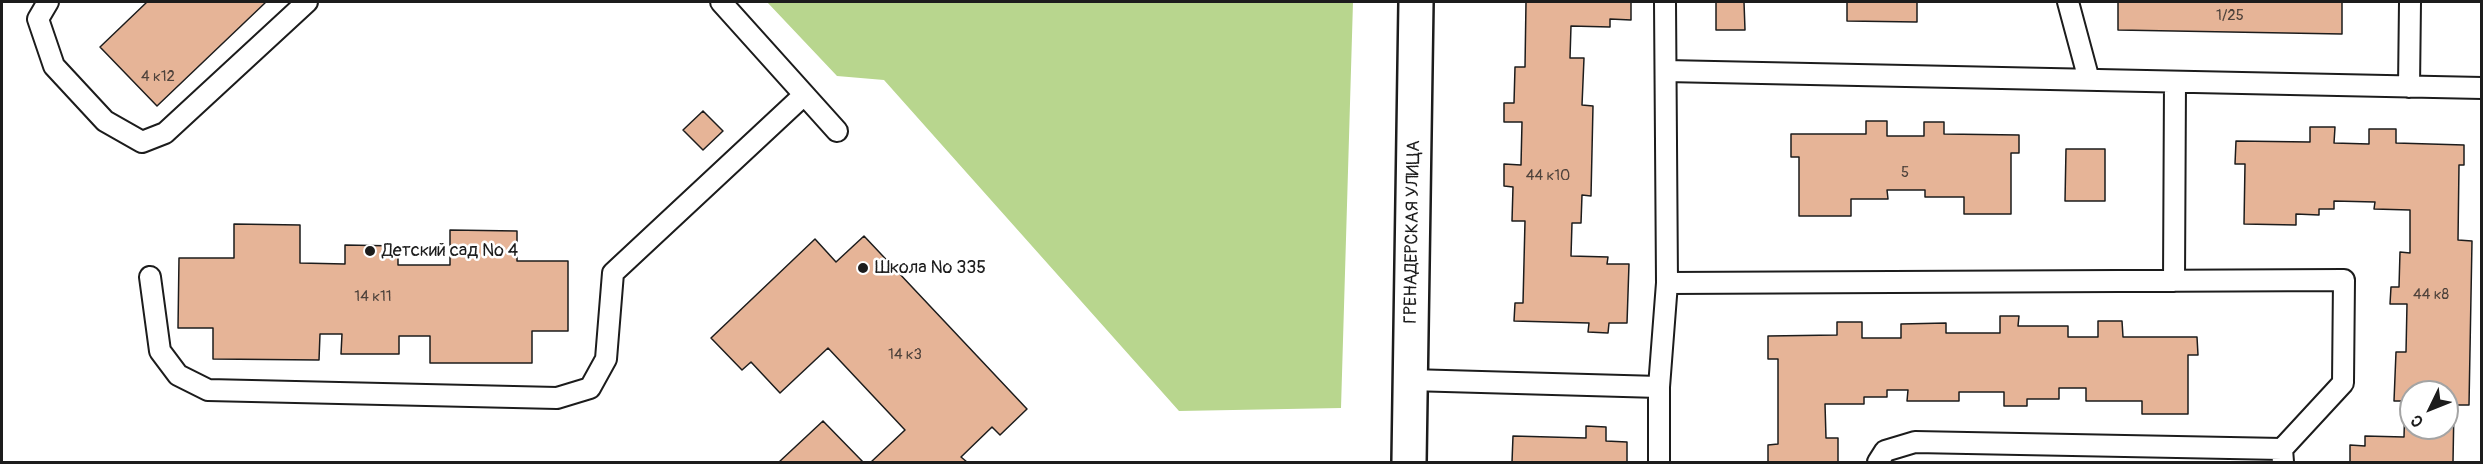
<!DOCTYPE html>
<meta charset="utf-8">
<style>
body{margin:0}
#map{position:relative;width:2483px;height:464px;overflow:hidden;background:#fff;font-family:Pangolin,sans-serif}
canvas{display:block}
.frame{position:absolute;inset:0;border:3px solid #1c1c1c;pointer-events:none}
.north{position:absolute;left:2399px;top:380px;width:60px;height:60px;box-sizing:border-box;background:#fff;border:2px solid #a4a4a4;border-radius:50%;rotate:227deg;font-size:16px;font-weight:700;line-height:24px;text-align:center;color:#1c1c1c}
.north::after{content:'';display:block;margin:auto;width:21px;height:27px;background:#1c1c1c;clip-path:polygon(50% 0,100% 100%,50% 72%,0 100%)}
</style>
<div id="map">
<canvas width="2483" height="464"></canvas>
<div class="frame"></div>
<div class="north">С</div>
</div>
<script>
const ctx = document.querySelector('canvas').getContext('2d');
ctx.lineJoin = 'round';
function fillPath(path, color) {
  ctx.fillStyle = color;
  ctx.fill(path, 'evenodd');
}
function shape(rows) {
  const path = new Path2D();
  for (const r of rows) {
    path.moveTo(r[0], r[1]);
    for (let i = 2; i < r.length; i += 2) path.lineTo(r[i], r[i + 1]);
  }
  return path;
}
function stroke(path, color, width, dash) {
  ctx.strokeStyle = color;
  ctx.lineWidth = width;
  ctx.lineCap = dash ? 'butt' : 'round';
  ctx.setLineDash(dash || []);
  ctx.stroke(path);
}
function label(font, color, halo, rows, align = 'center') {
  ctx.font = font + ' Pangolin,sans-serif';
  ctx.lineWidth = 5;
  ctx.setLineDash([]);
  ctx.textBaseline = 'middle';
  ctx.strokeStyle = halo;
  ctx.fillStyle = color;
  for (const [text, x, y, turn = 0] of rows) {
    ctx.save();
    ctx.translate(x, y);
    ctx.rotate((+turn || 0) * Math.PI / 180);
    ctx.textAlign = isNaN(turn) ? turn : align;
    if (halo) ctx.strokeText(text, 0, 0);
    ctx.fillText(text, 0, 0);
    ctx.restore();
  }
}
fillPath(shape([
 [767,2,1353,2,1341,408,1179,411,884,80,837,76]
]), '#b8d68e');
const building = shape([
 [147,2,266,2,157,106,100,47,147,2],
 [1526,2,1631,2,1631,20,1610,19,1610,27,1571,26,1570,58,1584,58,1582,105,1593,106,1591,196,1582,195,1581,223,1572,223,1571,256,1608,257,1607,264,1629,264,1627,323,1609,323,1608,333,1588,332,1589,323,1514,321,1515,303,1523,303,1525,221,1512,221,1513,187,1504,186,1504,164,1521,165,1522,122,1504,122,1504,103,1514,103,1515,67,1525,67,1526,2],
 [1716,2,1744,2,1745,30,1716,30,1716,2],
 [1847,2,1917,2,1917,22,1847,21,1847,2],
 [2118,2,2342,2,2342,34,2118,30,2118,2],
 [703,111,723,131,703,150,683,130,703,111],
 [1866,121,1887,121,1887,136,1924,136,1924,122,1944,122,1944,134,2019,135,2019,153,2011,153,2011,214,1964,214,1964,197,1925,197,1925,190,1887,190,1888,199,1851,199,1851,216,1799,216,1799,157,1791,157,1791,134,1866,134,1866,121],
 [2310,127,2335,127,2334,143,2369,144,2369,129,2396,129,2396,143,2464,145,2464,165,2459,165,2458,240,2472,241,2469,405,2454,405,2453,462,2350,462,2350,445,2365,446,2365,436,2404,437,2405,401,2394,401,2396,352,2406,352,2407,304,2390,304,2391,287,2399,287,2400,252,2410,253,2410,210,2374,209,2375,202,2334,201,2334,209,2319,209,2319,215,2296,214,2296,225,2244,224,2245,164,2235,164,2236,141,2310,142,2310,127],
 [2411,392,2447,392,2447,428,2411,428,2411,392],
 [2066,149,2105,149,2105,201,2065,201,2066,149],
 [234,224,300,225,300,263,345,264,345,245,398,246,398,265,450,265,450,230,517,231,517,261,568,261,568,331,532,331,532,363,430,363,430,336,399,336,399,354,341,354,342,334,320,334,319,360,213,359,213,328,178,328,179,258,234,258,234,224],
 [864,236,1027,409,1000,435,992,427,961,457,967,462,871,462,905,430,828,348,780,393,751,362,742,370,711,338,815,239,836,262,864,236],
 [2000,316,2019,316,2018,326,2068,326,2068,337,2098,337,2098,321,2122,321,2123,337,2197,337,2198,355,2188,355,2188,414,2142,414,2142,401,2086,401,2086,388,2059,388,2059,399,2027,399,2027,406,2004,406,2004,392,1959,392,1959,401,1907,401,1908,390,1887,390,1887,397,1864,397,1864,404,1825,404,1826,438,1838,438,1838,462,1768,462,1768,445,1778,444,1778,359,1768,359,1768,336,1837,335,1837,322,1862,322,1862,338,1901,338,1901,324,1946,323,1946,333,2000,333,2000,316],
 [823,421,863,462,779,462,823,421],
 [1586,426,1606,427,1606,441,1627,442,1627,462,1512,462,1513,436,1586,438,1586,426]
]);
fillPath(building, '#e6b497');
stroke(building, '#1c1c1c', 1.5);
const lane = shape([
 [48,2,38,19,54,66,105,121,142,142,165,133,307,2],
 [721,2,837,131],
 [2068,2,2089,80],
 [1666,71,2482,88],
 [2409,87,2410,2],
 [150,277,160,351,178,375,208,390,557,398,590,388,606,359,613,273,804,95],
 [2174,281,2175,82],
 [1667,283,2344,280,2343,383,2282,449],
 [1410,380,1659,387,1667,283,1665,2],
 [1659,462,1659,387],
 [1878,462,1885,451,1915,442,2282,449,2283,462]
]);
const street = shape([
 [1409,462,1416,2]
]);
stroke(lane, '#1c1c1c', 24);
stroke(street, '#1c1c1c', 38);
stroke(lane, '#fff', 20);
stroke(street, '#fff', 33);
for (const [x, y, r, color] of [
 [370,251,6,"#1c1c1c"],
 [863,268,6,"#1c1c1c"]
]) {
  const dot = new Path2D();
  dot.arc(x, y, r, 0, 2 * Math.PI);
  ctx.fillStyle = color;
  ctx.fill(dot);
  stroke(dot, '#fff', 2);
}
label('15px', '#4e423b', null, [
 ["1/25",2230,16],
 ["4 к12",158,77],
 ["5",1905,173],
 ["44 к10",1548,176],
 ["44 к8",2431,295],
 ["14 к11",373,297],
 ["14 к3",905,355]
]);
label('18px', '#1c1c1c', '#fff', [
 ["ГРЕНАДЕРСКАЯ УЛИЦА",1413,232,-89]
]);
label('18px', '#1c1c1c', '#fff', [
 ["Детский сад № 4",382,251],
 ["Школа № 335",875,268]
], 'left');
</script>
